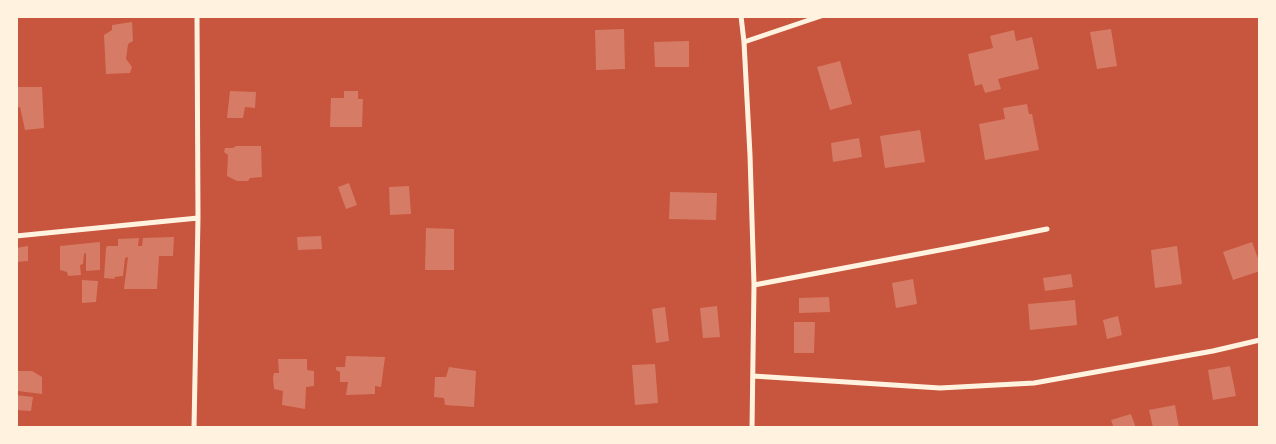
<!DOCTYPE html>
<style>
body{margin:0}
#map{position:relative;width:1276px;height:444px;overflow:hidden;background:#c8553d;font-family:"Roboto Serif",serif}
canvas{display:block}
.frame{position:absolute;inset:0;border:18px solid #fff3e0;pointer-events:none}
</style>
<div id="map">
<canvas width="1276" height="444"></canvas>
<div class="frame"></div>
</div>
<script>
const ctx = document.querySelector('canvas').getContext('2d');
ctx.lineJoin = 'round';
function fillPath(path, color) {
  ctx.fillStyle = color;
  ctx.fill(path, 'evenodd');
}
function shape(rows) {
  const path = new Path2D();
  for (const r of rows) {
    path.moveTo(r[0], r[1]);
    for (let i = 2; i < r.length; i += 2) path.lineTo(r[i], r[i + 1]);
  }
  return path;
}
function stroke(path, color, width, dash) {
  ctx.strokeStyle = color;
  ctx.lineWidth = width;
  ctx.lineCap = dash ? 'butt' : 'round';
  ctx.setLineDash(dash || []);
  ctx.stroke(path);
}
fillPath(shape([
 [132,22,133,41,128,44,126,59,132,67,130,73,106,74,104,35,112,30,112,25],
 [624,29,625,69,596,70,595,30],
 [1111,29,1117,66,1097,69,1090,32],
 [1014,30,1016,41,1032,37,1039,69,998,79,1001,89,985,93,982,84,975,86,968,54,993,48,990,36],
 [689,41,689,67,655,67,654,42],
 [840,61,852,104,830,110,817,67],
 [16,87,42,87,44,128,25,130,20,107,16,108],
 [230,91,256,92,255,108,245,107,243,118,227,118],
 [344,91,358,91,358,99,363,99,362,127,330,127,331,98,344,98],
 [1027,104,1029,114,1032,114,1039,150,985,160,979,124,1005,119,1003,108],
 [920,130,925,162,885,168,880,136],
 [859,138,862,157,833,162,831,143],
 [236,146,261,146,262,177,250,178,248,181,237,181,227,176,228,155,224,152,225,148,233,148],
 [349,183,357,205,346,209,338,187],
 [409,186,411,214,390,215,389,187],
 [670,192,717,193,716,220,669,219],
 [426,228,454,229,454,270,425,270],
 [321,236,322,249,298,250,297,237],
 [174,237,173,256,159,256,157,289,124,289,128,257,125,258,123,276,114,277,115,279,104,278,106,248,107,246,118,246,118,239,139,238,138,246,142,246,143,238],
 [100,242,100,270,86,271,86,253,84,254,83,264,80,265,81,275,68,276,67,272,60,270,60,246],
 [1252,242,1260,264,1260,271,1233,280,1223,252],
 [28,246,28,261,16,262,16,248],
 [1177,246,1182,284,1155,288,1151,250],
 [1071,274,1073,287,1045,291,1043,278],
 [913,279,917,304,896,308,892,283],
 [82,280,98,281,96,302,82,303],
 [829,297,830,312,799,313,799,298],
 [1075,300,1077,325,1030,330,1028,304],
 [717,306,720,337,703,338,700,308],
 [665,307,669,341,656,343,652,309],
 [1118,316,1122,335,1107,339,1103,320],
 [794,322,815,322,814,353,794,353],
 [346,356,385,357,381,387,375,386,375,394,346,395,348,382,340,382,340,372,336,370,336,367,345,367],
 [278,359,307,359,307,370,314,371,314,386,306,387,305,409,282,405,283,391,274,389,273,378,274,373,279,373],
 [655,364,658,403,635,405,632,365],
 [1230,366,1236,396,1213,400,1208,370],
 [449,367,476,371,474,407,445,405,444,398,434,397,435,377,446,377],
 [16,371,32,371,42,377,42,394,18,391],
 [16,395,33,397,31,411,16,410],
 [1175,405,1179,428,1153,428,1149,410],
 [1131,414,1136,428,1114,428,1111,420]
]), '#d67c66');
stroke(shape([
 [741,16,744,42,750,155,754,285,752,428],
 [744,42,821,16],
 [16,236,198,218],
 [754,285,961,246,1047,229],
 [753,376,940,388,1034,383,1213,351,1260,340],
 [194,428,198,218,197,16]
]), '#fff3e0', 5);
</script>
